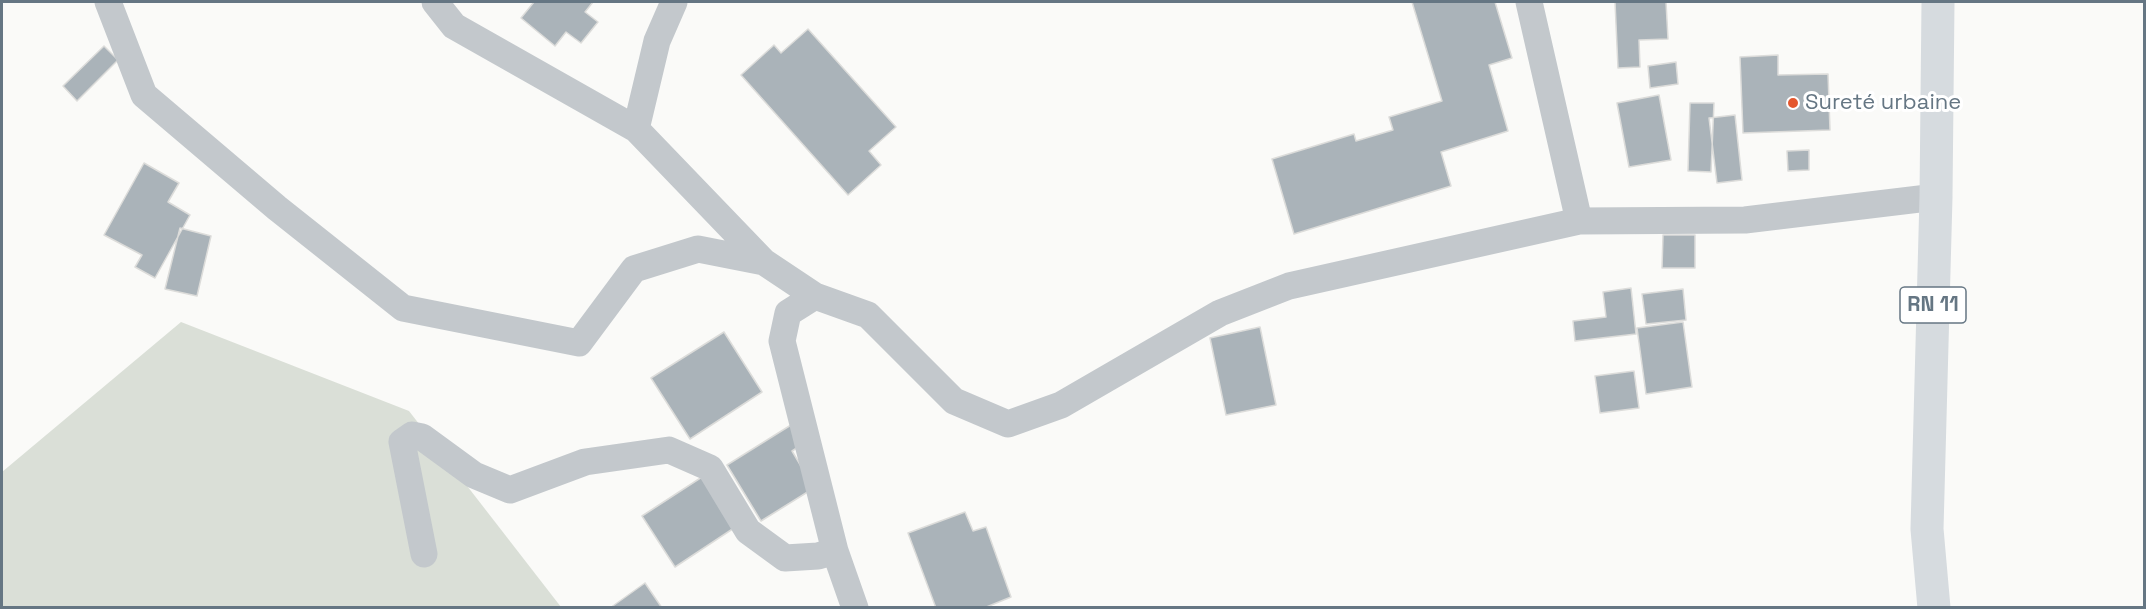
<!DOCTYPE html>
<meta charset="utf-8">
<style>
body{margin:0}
#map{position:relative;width:2146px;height:609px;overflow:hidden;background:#fafaf8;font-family:"Space Grotesk",sans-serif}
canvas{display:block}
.frame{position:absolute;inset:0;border:3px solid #657683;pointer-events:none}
</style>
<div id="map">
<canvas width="2146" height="609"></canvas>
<div class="frame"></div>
</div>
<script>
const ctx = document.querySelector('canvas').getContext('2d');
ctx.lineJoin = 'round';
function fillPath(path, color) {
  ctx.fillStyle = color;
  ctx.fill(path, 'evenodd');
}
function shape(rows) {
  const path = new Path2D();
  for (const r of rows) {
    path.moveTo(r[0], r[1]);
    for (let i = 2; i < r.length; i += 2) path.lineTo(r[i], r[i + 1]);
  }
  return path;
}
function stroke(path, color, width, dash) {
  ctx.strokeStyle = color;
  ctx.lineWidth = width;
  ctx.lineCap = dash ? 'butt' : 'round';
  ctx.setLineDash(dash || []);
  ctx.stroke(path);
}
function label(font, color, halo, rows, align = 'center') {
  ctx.font = font + ' "Space Grotesk",sans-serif';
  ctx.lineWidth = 6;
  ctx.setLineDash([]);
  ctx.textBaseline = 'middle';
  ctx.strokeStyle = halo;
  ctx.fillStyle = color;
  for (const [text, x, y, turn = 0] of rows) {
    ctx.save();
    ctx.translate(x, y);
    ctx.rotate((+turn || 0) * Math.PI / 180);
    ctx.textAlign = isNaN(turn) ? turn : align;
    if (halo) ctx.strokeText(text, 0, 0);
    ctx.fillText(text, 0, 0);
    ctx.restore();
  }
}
fillPath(shape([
 [181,322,409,411,561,607,2,607,2,472]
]), '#dadfd7');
const building = shape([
 [534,2,593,2,585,12,598,22,581,43,566,32,555,46,521,18,534,2],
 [1412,2,1495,2,1512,58,1489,65,1508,131,1441,152,1451,186,1294,234,1272,159,1354,134,1356,141,1393,130,1389,117,1442,101,1412,2],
 [1615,2,1666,2,1668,39,1639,40,1640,67,1618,68,1615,2],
 [808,29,896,127,869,151,881,165,848,195,741,75,774,45,781,53,808,29],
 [104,46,118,60,77,101,63,86,104,46],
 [1778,55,1778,75,1828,74,1830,130,1743,133,1740,57,1778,55],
 [1676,62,1678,84,1650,88,1648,66,1676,62],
 [1659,95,1671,160,1629,167,1617,103,1659,95],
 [1690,103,1714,103,1711,172,1688,171,1690,103],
 [1735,115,1742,180,1717,183,1709,118,1735,115],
 [1809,150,1809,170,1788,171,1787,151,1809,150],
 [144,163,179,183,168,202,190,215,155,278,135,267,142,255,104,235,144,163],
 [180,228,211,236,197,296,165,289,180,228],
 [1663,235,1695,235,1695,268,1662,268,1663,235],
 [1631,288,1636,334,1575,341,1573,321,1606,317,1603,292,1631,288],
 [1683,289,1686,320,1646,324,1642,294,1683,289],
 [1683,322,1692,387,1646,394,1637,328,1683,322],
 [1260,327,1276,405,1226,415,1210,338,1260,327],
 [724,332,762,392,690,439,651,378,724,332],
 [1634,371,1639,408,1600,413,1595,376,1634,371],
 [791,425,803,444,792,451,814,488,761,521,727,465,791,425],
 [702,477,734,528,675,567,642,516,702,477],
 [965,512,973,531,986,527,1011,597,984,608,936,608,908,533,965,512],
 [645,583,662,608,610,608,645,583]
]);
fillPath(building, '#aab3b9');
stroke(building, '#dcdcda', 1.5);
stroke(shape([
 [108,2,144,95,277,208,403,308,579,343,634,269,698,249,764,262,815,296],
 [435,2,454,26,636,129,764,262],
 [1529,2,1579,221],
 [636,129,657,41,674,2],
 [424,554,402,442,412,435,422,437,474,475,510,490,585,462,669,450,710,468,748,531,785,558,818,556,835,551],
 [855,608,835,551,782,341,788,313,815,296,868,315,954,401,1008,424,1061,405,1220,313,1289,286,1579,221,1745,220,1936,197]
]), '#c3c8cc', 27);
stroke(shape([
 [1934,608,1927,529,1936,197,1938,2]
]), '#d6dbdf', 33);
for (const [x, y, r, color] of [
 [1793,103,6,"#e4572e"]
]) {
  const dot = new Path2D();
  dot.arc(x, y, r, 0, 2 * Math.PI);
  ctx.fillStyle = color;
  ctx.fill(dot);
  stroke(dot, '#fff', 2);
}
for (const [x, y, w] of [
 [1933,305,66]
]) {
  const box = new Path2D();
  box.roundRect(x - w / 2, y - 18, w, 36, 4.5);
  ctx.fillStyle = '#fff';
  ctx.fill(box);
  stroke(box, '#657683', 1.5);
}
label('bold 21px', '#657683', null, [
 ["RN 11",1933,305]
]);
label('22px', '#657683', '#fff', [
 ["Sureté urbaine",1805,103]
], 'left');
</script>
